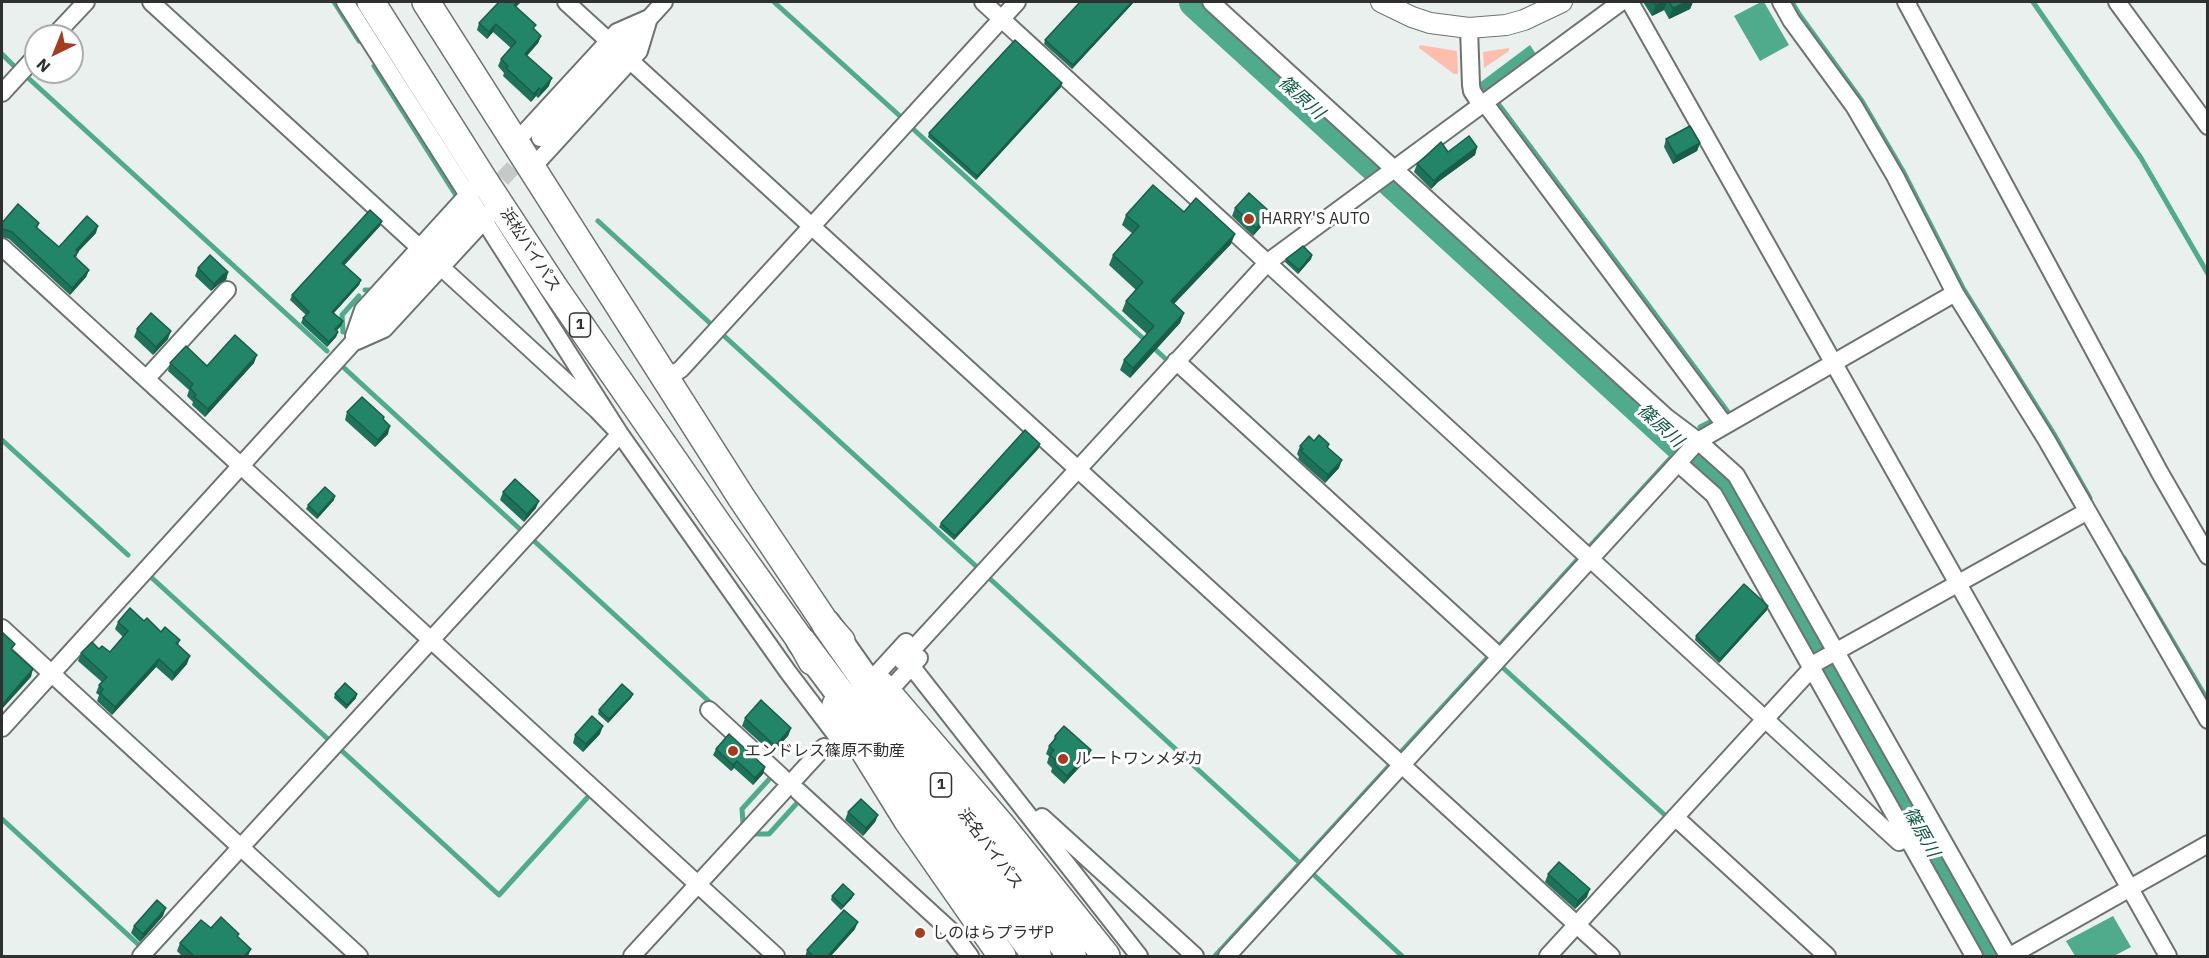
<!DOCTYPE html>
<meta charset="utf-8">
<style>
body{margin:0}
#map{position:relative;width:2209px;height:958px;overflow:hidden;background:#eaf0ee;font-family:"IBM Plex Sans",sans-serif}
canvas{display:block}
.frame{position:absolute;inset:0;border:3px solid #2f3130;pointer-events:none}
.north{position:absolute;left:24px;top:24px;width:60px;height:60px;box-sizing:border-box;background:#fff;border:2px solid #acadac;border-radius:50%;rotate:223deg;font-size:16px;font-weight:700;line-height:24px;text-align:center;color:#2f3130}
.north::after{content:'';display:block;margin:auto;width:21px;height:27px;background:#a43c20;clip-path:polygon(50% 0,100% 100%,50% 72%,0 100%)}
</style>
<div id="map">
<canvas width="2209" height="958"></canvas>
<div class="frame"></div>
<div class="north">N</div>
</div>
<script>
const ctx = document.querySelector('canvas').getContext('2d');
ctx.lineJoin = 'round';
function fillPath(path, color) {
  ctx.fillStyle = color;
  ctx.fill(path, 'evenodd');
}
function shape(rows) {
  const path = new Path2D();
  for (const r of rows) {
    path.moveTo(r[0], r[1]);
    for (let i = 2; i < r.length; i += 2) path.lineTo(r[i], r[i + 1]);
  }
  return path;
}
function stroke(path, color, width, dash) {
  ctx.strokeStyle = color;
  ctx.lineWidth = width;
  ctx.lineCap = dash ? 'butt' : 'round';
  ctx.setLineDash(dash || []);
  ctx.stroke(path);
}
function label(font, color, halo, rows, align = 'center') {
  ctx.font = font + ' "IBM Plex Sans","Noto Sans JP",sans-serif';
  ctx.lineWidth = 6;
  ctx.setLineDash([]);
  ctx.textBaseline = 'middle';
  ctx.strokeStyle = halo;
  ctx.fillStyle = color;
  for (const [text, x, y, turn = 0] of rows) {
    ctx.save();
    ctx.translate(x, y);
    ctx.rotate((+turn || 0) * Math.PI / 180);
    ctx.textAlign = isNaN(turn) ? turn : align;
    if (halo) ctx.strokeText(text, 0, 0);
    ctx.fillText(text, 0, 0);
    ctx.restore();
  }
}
fillPath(shape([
 [1420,45,1457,51,1458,74,1454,74,1419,48],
 [1509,48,1509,51,1484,68,1483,52]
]), '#fdbead');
fillPath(shape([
 [1761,2,1764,2,1789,45,1760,61,1734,16],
 [1530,45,1536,54,1484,92,1478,84],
 [2113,916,2131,947,2114,956,2075,956,2066,941]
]), '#4fab8c');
stroke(shape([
 [334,2,359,41],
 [774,2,901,117],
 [1792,2,1799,14,1862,101,1903,171,1963,288,2054,434,2090,498],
 [2033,2,2141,158,2208,274],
 [2,54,16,68],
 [374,66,457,197,453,201],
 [26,76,327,351],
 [1497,102,1728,412,1726,413],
 [912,128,1168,361],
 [598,221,712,325],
 [365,290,372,290,376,286],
 [343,332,342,315,359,296],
 [722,334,978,568],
 [342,366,522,531],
 [1700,427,1712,421],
 [2,440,128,555],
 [532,539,714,706],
 [1591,545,1688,439],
 [2124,558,2208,701],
 [151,577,329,740],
 [988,577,1302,865],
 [1499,646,1578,559],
 [1501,666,1667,817],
 [341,750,499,895,587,798],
 [1401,752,1491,654],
 [2,819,140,946],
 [743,823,742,809,773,775],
 [755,834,769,834,798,802],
 [1314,875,1402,956],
 [1215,956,1389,766],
 [1986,956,1989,953]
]), '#4fab8c', 5);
stroke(shape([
 [1195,2,1725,486,1991,956]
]), '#4fab8c', 32);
stroke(shape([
 [486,197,540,138],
 [875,691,902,661]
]), '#c5cac8', 16, [16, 8]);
const minor = shape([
 [151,2,420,248],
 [345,2,620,434,788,672,842,743],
 [566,2,1611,956],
 [983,2,1899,842,1907,837,1974,956],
 [1211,2,1666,417,1698,441,1736,475,2008,956],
 [1630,2,2168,956],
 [1781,2,1791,20,1854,106,1895,176,1955,293,2046,439,2208,720],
 [1906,2,2160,473,2208,556],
 [2117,2,2208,126],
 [1469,28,1471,85,1472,91,1481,105],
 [54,36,86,2],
 [2,93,36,56],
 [1484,102,1725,425],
 [540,138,664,2],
 [515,143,617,32,649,18],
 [531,169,639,51,649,18],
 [2,247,776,956],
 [354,336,363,310,474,188],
 [357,341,384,329,491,213],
 [1176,361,1500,657],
 [146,379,227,290],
 [666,379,681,369,1017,2],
 [1678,463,1714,495,1907,837],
 [2,628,359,956],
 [902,661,1268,262,1621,2],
 [1810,666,2086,512],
 [912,667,1139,956],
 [874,677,906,642],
 [888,692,919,658],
 [709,710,782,777],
 [2,728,470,214],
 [798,791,951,931,970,956],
 [1675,817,1827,956],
 [1035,823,1042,817,1195,956],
 [141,956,620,434,597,410,441,267],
 [632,956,824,747],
 [1227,956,1698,441,1955,293],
 [1548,956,1812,668],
 [2010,956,2208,844]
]);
const tertiary = shape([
 [1381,2,1412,17,1430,23,1469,28,1506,25,1524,20,1562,2]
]);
const trunk = shape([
 [371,2,483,179,553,286,719,526,801,641,812,661],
 [426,2,741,497,826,624,841,641],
 [881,685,1001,825,1106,956],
 [836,705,908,821,1002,956]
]);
const motorway = shape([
 [826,624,915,751,1072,956],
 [801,641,1037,956]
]);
stroke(minor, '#6e7371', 20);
stroke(tertiary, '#6e7371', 22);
stroke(trunk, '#6e7371', 30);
stroke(motorway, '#6e7371', 32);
stroke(minor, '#fff', 16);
stroke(tertiary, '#fff', 20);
stroke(trunk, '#fff', 27);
stroke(motorway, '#fff', 28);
fillPath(shape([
 [1134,2,1072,69,1044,44,1045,40],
 [1643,2,1693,2,1690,9,1669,19,1664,10,1652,16],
 [516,7,535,30,541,36,538,43,527,56,549,86,538,98,536,96,531,102,503,76,504,73,498,66,501,59,511,48,493,32,487,39,477,30,479,23],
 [1061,87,976,180,928,137,929,133],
 [1666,139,1700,143,1697,151,1673,164,1664,147],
 [1477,147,1475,155,1438,182,1431,189,1414,172,1417,164,1448,152],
 [1235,208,1270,212,1267,220,1253,236,1232,216],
 [1184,212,1231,244,1174,304,1184,313,1180,323,1130,378,1120,370,1124,360,1147,334,1122,311,1126,301,1136,290,1109,265,1113,255,1133,234,1122,225,1126,215],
 [382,221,380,226,344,265,361,280,359,285,334,313,343,321,341,326,336,331,338,332,336,337,327,347,301,323,303,318,306,315,290,300,292,295],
 [2,223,39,223,37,228,59,247,96,233,78,252,76,258,89,270,86,277,70,295,9,239,2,237],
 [1312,255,1311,259,1298,274,1285,262,1286,259],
 [198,268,228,272,226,280,220,283,211,291,195,276],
 [137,329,168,339,153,355,134,337],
 [170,363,207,366,254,363,205,417,192,405,193,402,187,396,189,390,168,371],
 [347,412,384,417,384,419,388,434,375,447,345,420],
 [1314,441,1329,444,1328,447,1339,468,1325,483,1298,459,1299,457,1297,454,1300,446],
 [1039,448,954,540,939,527,941,523],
 [503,492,536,508,524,522,500,500],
 [334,500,317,519,306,509,308,505],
 [1767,610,1719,663,1695,640,1696,636],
 [144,621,161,632,180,640,178,645,187,664,172,681,156,667,112,715,97,701,99,695,96,693,99,685,102,682,78,661,81,653,99,649,110,652,123,637,115,629,118,622],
 [335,694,356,698,346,709,334,698],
 [633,694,631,698,608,723,598,714,599,710],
 [745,718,791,728,788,736,772,753,742,726],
 [600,734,583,752,573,743,575,735],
 [1055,736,1091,750,1088,758,1064,784,1051,772,1052,768,1047,763,1049,756,1046,754,1049,746,1053,741],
 [716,749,765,767,763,774,753,785,734,768,731,771,713,755],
 [848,812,878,815,875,822,863,836,845,820],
 [1548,874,1587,897,1575,909,1545,882],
 [854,894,852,898,841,910,831,900,832,896],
 [163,916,140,942,131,933,134,926],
 [211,928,238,937,248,957,183,957,177,951,180,943],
 [855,929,830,957,805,957,807,950]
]), '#1d7259');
fillPath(shape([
 [517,2,521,2,511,12,514,5],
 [1132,2,1134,2,1072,69,1073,65],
 [1663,2,1667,2,1664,10,1652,16,1656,5],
 [1687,2,1693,2,1690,9,1669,19,1673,8],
 [496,24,493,32,487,39,489,32],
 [541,36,538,43,522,61,525,54],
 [552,78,549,86,538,98,541,90],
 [1062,83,1061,87,976,180,977,176],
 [539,88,536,96,531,102,534,94],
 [1700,143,1697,151,1673,164,1676,156],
 [1477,147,1475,155,1438,182,1431,189,1434,181,1441,174],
 [1270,212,1267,220,1253,236,1256,228],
 [382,221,380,226,341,269,342,263],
 [98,226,96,233,73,257,76,250],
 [1235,234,1231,244,1167,311,1171,301],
 [1312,255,1311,259,1298,274,1299,270],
 [89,270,86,277,70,295,72,288],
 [228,272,226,280,220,283,211,291,214,284,223,275],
 [361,280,359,285,330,317,332,312],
 [1184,313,1180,323,1130,378,1133,368],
 [343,321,341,326,333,334,335,329],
 [171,331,168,339,153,355,156,347],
 [338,332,336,337,327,347,329,342],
 [257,355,254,363,205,417,208,409],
 [390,426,388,434,375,447,378,440],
 [1040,444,1039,448,954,540,955,536],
 [1342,460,1339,468,1325,483,1328,475],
 [335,496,334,500,317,519,318,515],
 [539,501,536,508,524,522,527,514],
 [1768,606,1767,610,1719,663,1720,659],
 [190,656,187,664,172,681,174,673],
 [159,659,156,667,112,715,115,707],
 [33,669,31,677,2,709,2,705],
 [357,694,356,698,346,709,347,705],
 [633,694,631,698,608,723,609,719],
 [603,726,600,734,583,752,586,744],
 [791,728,788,736,772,753,775,746],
 [1091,750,1088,758,1064,784,1067,776],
 [737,761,734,768,731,771,733,765],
 [765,767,763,774,753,785,755,778],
 [878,815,875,822,863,836,866,828],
 [1590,889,1587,897,1575,909,1578,901],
 [854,894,852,898,841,910,843,906],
 [166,908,163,916,140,942,143,934],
 [858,922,855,929,830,957,827,957],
 [251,949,248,956,243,957]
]), '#185d49');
const building = shape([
 [499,2,517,2,514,5,536,25,533,28,541,36,525,54,552,78,541,90,539,88,534,94,506,68,508,66,501,59,516,42,496,24,489,32,479,23,499,2],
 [1080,2,1132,2,1073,65,1045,40,1080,2],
 [1653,2,1663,2,1656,5,1653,2],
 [1669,2,1687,2,1673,8,1669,2],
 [1015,40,1062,83,977,176,929,133,1015,40],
 [1690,126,1700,143,1676,156,1666,139,1690,126],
 [1469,136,1477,147,1441,174,1434,181,1417,164,1441,142,1448,152,1469,136],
 [1153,185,1184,212,1196,198,1235,234,1171,301,1184,313,1133,368,1124,360,1154,326,1126,301,1143,282,1113,255,1139,226,1126,215,1153,185],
 [1249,193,1270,212,1256,228,1235,208,1249,193],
 [18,204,39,223,36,227,59,247,87,216,98,226,76,250,78,252,74,256,89,270,72,288,12,232,3,229,2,228,2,223,18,204],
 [370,210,382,221,342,263,361,280,332,312,343,321,335,329,338,332,329,342,303,318,309,312,292,295,370,210],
 [1303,246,1312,255,1299,270,1286,259,1303,246],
 [210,255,228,272,223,275,214,284,198,268,210,255],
 [151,313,171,331,156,347,137,329,151,313],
 [235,335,257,355,208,409,194,397,196,395,190,388,193,384,170,363,186,346,207,366,235,335],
 [362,397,384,417,383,419,390,426,378,440,347,412,362,397],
 [1025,430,1040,444,955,536,941,523,1025,430],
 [1319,435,1329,444,1327,447,1342,460,1328,475,1301,451,1303,449,1300,446,1309,436,1314,441,1319,435],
 [515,479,539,501,527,514,503,492,515,479],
 [325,487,335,496,318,515,308,505,325,487],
 [1744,584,1768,606,1720,659,1696,636,1744,584],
 [130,608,144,621,147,618,161,632,165,627,180,640,176,643,190,656,174,673,159,659,115,707,100,693,103,689,99,685,107,677,81,653,92,642,99,649,102,646,110,652,128,631,118,622,130,608],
 [2,632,15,644,11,649,33,669,2,705,2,632],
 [345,683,357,694,347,705,335,694,345,683],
 [622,684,633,694,609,719,599,710,622,684],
 [761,700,791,728,775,746,745,718,761,700],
 [592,716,603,726,586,744,575,735,592,716],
 [1064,726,1091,750,1067,776,1054,764,1057,761,1050,755,1054,750,1049,746,1056,738,1055,736,1064,726],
 [729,734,765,767,755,778,737,761,733,765,716,749,729,734],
 [861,799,878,815,866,828,848,812,861,799],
 [1559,862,1590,889,1578,901,1548,874,1559,862],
 [843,884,854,894,843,906,832,896,843,884],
 [157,900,166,908,143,934,134,926,157,900],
 [844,910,858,922,827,957,814,957,807,950,844,910],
 [221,917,239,934,237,936,251,949,243,957,195,957,180,943,201,920,211,928,221,917]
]);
fillPath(building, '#228568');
stroke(building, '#185d49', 1.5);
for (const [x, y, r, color] of [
 [1249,219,6,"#a43c20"],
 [733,751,6,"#a43c20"],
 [1063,759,6,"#a43c20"],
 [920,933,6,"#a43c20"]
]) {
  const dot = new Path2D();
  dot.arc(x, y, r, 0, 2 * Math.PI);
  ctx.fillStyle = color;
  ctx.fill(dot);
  stroke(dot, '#fff', 2);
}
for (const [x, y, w] of [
 [580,325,21],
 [941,785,21]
]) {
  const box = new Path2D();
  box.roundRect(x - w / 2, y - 12, w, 24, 4.5);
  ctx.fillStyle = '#fff';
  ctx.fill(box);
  stroke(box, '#2f3130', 1.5);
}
label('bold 15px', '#2f3130', null, [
 ["1",580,325],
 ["1",941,785]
]);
label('16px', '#2f3130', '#fff', [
 ["HARRY'S AUTO",1261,219],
 ["エンドレス篠原不動産",745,751],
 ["ルートワンメダカ",1075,759],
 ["しのはらプラザP",932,933]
], 'left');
label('16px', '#2f3130', '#fff', [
 ["浜松バイパス",530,250,57],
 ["浜名バイパス",990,849,53]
]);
label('italic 18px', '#115b45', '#fff', [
 ["篠原川",1301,98,42],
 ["篠原川",1660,426,42],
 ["篠原川",1921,832,61]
]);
</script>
